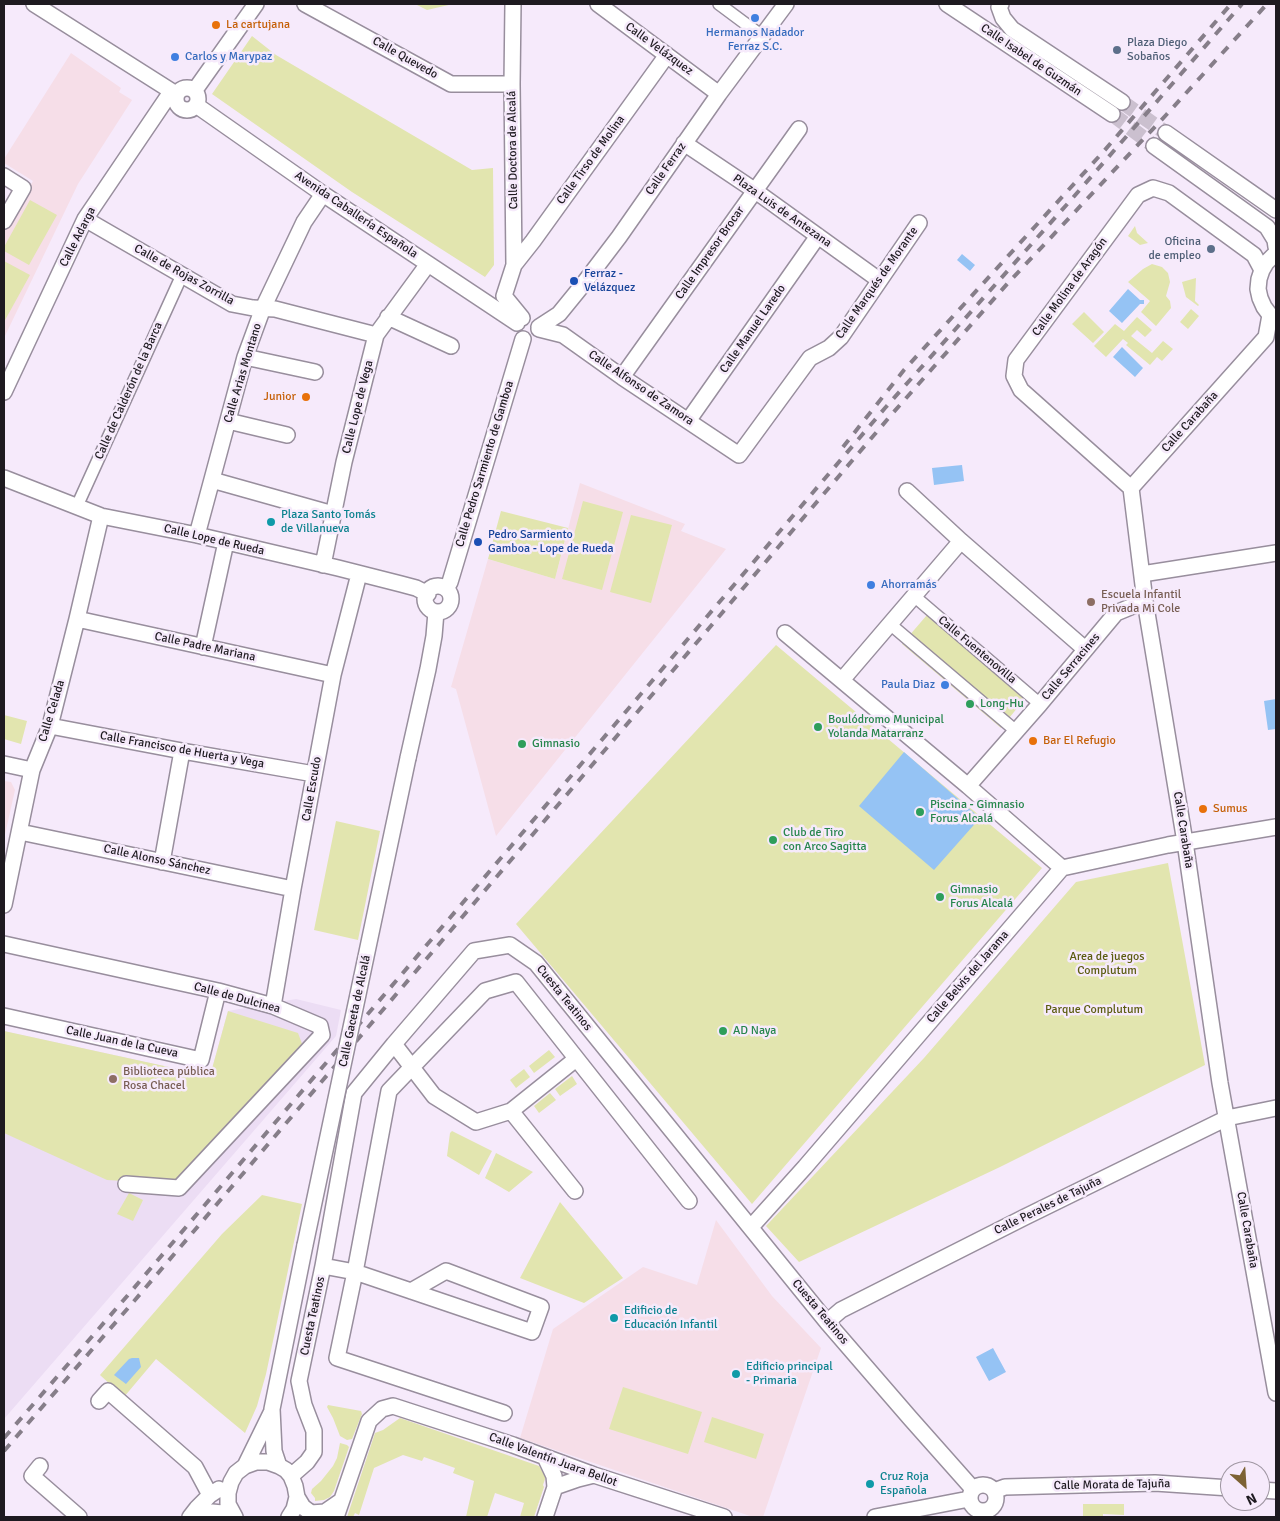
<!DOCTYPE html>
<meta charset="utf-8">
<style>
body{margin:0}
#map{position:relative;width:1280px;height:1521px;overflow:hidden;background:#f6eafb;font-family:Signika,sans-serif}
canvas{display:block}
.frame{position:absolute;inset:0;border:5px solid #1e1a20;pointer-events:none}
.north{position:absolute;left:1220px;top:1461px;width:50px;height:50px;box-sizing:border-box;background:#f6eafb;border:1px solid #a097a3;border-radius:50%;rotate:154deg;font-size:14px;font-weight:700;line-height:20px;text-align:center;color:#1e1a20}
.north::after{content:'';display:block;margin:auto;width:18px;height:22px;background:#7d6234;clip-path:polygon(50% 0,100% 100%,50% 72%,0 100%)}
</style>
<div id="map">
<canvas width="1280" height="1521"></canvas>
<div class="frame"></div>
<div class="north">N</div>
</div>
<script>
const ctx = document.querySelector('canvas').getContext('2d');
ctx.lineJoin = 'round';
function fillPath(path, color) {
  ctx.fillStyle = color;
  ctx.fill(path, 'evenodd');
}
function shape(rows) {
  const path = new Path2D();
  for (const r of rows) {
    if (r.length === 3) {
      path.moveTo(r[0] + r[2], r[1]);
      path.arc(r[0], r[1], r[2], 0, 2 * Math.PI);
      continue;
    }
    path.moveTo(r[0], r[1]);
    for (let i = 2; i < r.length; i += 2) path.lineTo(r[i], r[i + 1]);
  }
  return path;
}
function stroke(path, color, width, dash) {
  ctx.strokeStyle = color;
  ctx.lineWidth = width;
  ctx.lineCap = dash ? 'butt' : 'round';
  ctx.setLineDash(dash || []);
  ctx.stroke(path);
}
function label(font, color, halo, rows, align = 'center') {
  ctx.font = font + ' Signika,sans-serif';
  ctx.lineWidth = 5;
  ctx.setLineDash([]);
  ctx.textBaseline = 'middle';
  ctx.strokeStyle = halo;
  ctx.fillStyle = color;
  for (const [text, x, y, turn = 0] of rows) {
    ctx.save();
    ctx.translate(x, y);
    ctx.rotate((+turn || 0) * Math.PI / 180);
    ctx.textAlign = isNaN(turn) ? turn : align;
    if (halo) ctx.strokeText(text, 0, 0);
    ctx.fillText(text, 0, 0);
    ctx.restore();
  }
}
fillPath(shape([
 [296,999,341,1010,336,1036,4,1419,4,1031,210,1076,228,1011]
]), '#ecddf4');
fillPath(shape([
 [71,53,121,88,119,92,132,100,78,184,4,338,4,230,33,181,4,163,4,159],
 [580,483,685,524,681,531,726,549,496,836,456,689,451,687,488,559,555,579],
 [4,781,11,782,15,790,4,839],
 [716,1220,772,1296,821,1348,763,1517,753,1517,520,1438,553,1329,643,1267,697,1285]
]), '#f6dee8');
fillPath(shape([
 [415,4,453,4,427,10],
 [252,36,276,55,472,170,493,168,494,265,485,277,352,192,212,94],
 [30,200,57,215,29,265,4,251,4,247],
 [1135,226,1137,233,1148,243,1140,245,1128,236],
 [4,261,30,275,4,322],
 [1152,264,1162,267,1168,273,1170,282,1166,296,1170,301,1171,308,1156,326,1141,312,1150,301,1128,282,1143,269],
 [1196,278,1195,301,1199,305,1198,306,1186,297,1182,282],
 [1191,309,1199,316,1188,329,1180,322],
 [1084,312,1104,332,1093,343,1072,324],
 [1137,317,1152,330,1145,337,1137,330,1131,336,1152,353,1163,341,1173,349,1162,361,1157,357,1150,365,1126,345,1128,343,1123,339,1106,357,1094,346,1115,324,1124,331],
 [583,501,623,512,602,590,562,579],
 [501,511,568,528,555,579,488,559],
 [631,515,672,525,651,603,610,592],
 [933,608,1031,691,1001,728,902,644],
 [776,645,1042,868,752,1204,516,924],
 [4,715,27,721,21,744,4,739],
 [336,821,380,831,358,940,314,930],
 [1168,863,1205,1065,1000,1167,799,1262,766,1226,924,1058,1076,882],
 [228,1011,298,1033,304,1049,177,1184,107,1180,4,1133,4,1031,210,1076],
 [549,1050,555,1057,534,1073,529,1066],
 [524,1069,530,1077,516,1088,510,1080],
 [572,1076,577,1084,560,1096,555,1089],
 [550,1093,556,1100,539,1113,534,1106],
 [452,1131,492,1151,479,1175,447,1156,450,1133],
 [496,1153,533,1172,509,1192,485,1178],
 [129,1193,143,1200,133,1221,117,1214],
 [262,1195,302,1204,266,1374,257,1406,245,1433,156,1359,124,1397,100,1375,222,1234],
 [560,1202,623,1278,584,1303,520,1278],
 [623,1387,702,1412,688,1454,609,1429],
 [328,1405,361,1411,362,1414,352,1439,347,1440,340,1436,333,1418,327,1407],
 [712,1417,764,1434,756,1459,704,1442],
 [400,1418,539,1466,545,1476,545,1479,543,1485,544,1487,534,1517,520,1517,524,1503,495,1493,487,1517,466,1517,474,1481,453,1473,455,1468,424,1457,422,1461,403,1455,374,1468,359,1515,355,1513,353,1517,347,1517,375,1433,383,1430],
 [340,1443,347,1445,349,1447,334,1491,330,1497,324,1500,315,1501,315,1498,311,1493,312,1489,321,1481,333,1466,337,1458],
 [1083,1504,1124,1504,1124,1515,1103,1514,1103,1517,1083,1517]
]), '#e2e5af');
fillPath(shape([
 [962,254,975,265,970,271,957,260],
 [1128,289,1140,300,1144,300,1144,304,1140,304,1122,323,1109,311],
 [1122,347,1143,368,1135,377,1113,357],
 [962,465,964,481,934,485,932,468],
 [1276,699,1276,729,1268,730,1264,701],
 [904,752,980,818,934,870,859,806],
 [993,1348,1006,1372,989,1381,976,1357],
 [132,1358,139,1358,141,1367,126,1384,114,1375,129,1359]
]), '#95c3f4');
stroke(shape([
 [1122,102,1166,133],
 [1112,114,1154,146]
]), '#cbc0cf', 15, [15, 8]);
const pedestrian = shape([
 [719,4,762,36],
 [77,506,182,275],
 [914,596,1040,704],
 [890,624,1016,731]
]);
const minor = shape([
 [34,4,176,94],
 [305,4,451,84,512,84],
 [513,4,512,84,514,265,504,296,522,318],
 [598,4,719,94],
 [947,4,1112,114],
 [1001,4,999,7,1003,18,1012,29,1122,102],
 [187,99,11],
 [195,90,256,4],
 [196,105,323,194,517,323],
 [1166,133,1276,210],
 [684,143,754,190,879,280],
 [1154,146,1267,227,1275,240,1276,247],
 [4,176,23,188,4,221],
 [85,219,232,304,253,308,275,309,376,335],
 [1276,253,1266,263,1262,270,1259,279,1258,289,1260,298,1264,307,1270,315,1276,320],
 [514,265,533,241,667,55],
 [1270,315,1266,337,1131,488,1145,601,1185,842,1220,1083,1276,1393],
 [388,317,451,346],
 [539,327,559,314,581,287,619,237,719,94,786,4],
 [539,329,563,335,622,377,739,455,810,358,829,348,841,337,919,223],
 [245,357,315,372],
 [622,377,799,129],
 [4,392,85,219,171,92],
 [228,421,287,435],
 [688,421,818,236],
 [4,478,101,516,197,535,338,568,401,584,416,588,428,594],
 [212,480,333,514],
 [1131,488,1021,390,1014,376,1016,360,1138,195,1153,188,1169,193,1254,255,1262,270],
 [907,491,961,541,1085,649],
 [197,535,245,357,263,308,304,222,323,194],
 [323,565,344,462,376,335,428,264],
 [1142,574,1276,553],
 [438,599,13],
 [446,589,450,582,523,339],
 [77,619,333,675],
 [785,633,968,786],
 [203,647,226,542],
 [842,680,961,541],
 [50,726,182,751,314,774],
 [408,758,428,669,434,636,436,612],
 [4,764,32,770],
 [20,832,293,889],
 [162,862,182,751],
 [1062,868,968,786,1040,704,1116,613,1145,601],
 [4,905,32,770,50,726,77,619,101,516],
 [4,944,218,991,273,1006,320,1026,322,1035,179,1188,126,1184],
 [273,1006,293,889,333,675,359,574],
 [4,1016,201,1060,218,991],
 [394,1044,434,1096,476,1122,511,1111,576,1059],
 [511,1111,575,1191],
 [751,1227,805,1167,1062,868,1168,845,1276,827],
 [323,1266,355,1272,337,1358,504,1413],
 [411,1291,446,1271,541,1307,532,1332,355,1272,389,1091,485,991,516,982,689,1201],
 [827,1322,841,1310,1025,1217,1227,1118,1276,1108],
 [99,1401,108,1391,195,1467,210,1495],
 [40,1466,32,1476,79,1517],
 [245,1466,271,1413],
 [279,1466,274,1451,272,1409,305,1245],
 [291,1476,307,1462,314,1452,314,1431,304,1405,299,1381,323,1266,354,1093,394,1044,474,951,510,945,536,963,827,1322,910,1418,973,1489],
 [983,1498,13],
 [555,1487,578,1479,594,1475],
 [1260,1490,1276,1491],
 [994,1491,1005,1487,1155,1483,1230,1488],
 [297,1497,303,1507,311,1513,325,1512,341,1501],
 [190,1517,197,1508,210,1495,219,1489],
 [194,1517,212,1512,233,1514],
 [235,1517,228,1504,228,1493,231,1482,236,1473,245,1466,256,1462,268,1462,279,1466,286,1470,291,1476,295,1486,297,1497,294,1509,289,1517],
 [336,1517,369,1421,382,1409,393,1406,513,1445,594,1475,724,1517],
 [545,1517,555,1487,554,1476,545,1457],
 [875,1517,969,1499]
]);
stroke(pedestrian, '#988e9d', 14);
stroke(minor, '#988e9d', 18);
stroke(pedestrian, '#fff', 11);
stroke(minor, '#fff', 15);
stroke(shape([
 [843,447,904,370,1104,151,1231,4],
 [4,1438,128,1295,885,408,1070,201,1242,4],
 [4,1451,135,1300,892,414,1008,283,1167,114,1267,4]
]), '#867e89', 4, [9, 9]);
const minorBridge = shape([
 [305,1245,408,758]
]);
stroke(minorBridge, '#988e9d', 18, []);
stroke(minorBridge, '#fff', 15);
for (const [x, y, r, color] of [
 [755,18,5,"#3f7fe0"],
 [216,25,5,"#e8710a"],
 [1117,50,5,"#5c6f8a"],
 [175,57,5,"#3f7fe0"],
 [1211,249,5,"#5c6f8a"],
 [574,281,5,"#1a4fb4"],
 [306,397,5,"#e8710a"],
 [271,522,5,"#0f9aa8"],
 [478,542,5,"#1a4fb4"],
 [871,585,5,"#3f7fe0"],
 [1091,602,5,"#8d6e63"],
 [945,685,5,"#3f7fe0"],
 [970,704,5,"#2e9e5b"],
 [818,727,5,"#2e9e5b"],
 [1033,741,5,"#e8710a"],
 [522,744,5,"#2e9e5b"],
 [1203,809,5,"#e8710a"],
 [920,812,5,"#2e9e5b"],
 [773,840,5,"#2e9e5b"],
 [940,897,5,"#2e9e5b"],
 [723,1031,5,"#2e9e5b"],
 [113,1079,5,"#8d6e63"],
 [614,1318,5,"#0f9aa8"],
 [736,1374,5,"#0f9aa8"],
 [870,1484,5,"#0f9aa8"]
]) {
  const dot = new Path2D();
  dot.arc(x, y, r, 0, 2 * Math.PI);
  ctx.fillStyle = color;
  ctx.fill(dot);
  stroke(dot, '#f6eafb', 2);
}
label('12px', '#c56008', '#f6eafb', [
 ["La cartujana",226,25],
 ["Junior",296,397,"right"],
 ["Bar El Refugio",1043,741],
 ["Sumus",1213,809]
], 'left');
label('12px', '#366cbe', '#f6eafb', [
 ["Hermanos Nadador",755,33,"center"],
 ["Ferraz S.C.",755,47,"center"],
 ["Carlos y Marypaz",185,57],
 ["Ahorramás",881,585],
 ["Paula Diaz",935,685,"right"]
], 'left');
label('12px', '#4e5e75', '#f6eafb', [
 ["Plaza Diego",1127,43],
 ["Sobaños",1127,57],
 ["Oficina",1201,242,"right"],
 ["de empleo",1201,256,"right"]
], 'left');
label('12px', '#1e1a20', '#f6eafb', [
 ["Calle Velázquez",659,49,36],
 ["Calle Quevedo",405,58,29],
 ["Calle Isabel de Guzmán",1031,60,34],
 ["Calle Doctora de Alcalá",513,150,-91],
 ["Calle Tirso de Molina",591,160,-54],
 ["Calle Ferraz",666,169,-55],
 ["Plaza Luis de Antezana",782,211,35],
 ["Avenida Caballería Española",356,215,34],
 ["Calle Adarga",78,237,-63],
 ["Calle Impresor Brocar",710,253,-55],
 ["Calle de Rojas Zorrilla",184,275,29],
 ["Calle Marqués de Morante",877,283,-55],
 ["Calle Molina de Aragón",1070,287,-54],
 ["Calle Manuel Laredo",753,329,-55],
 ["Calle Arias Montano",243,373,-73],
 ["Calle Alfonso de Zamora",641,388,34],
 ["Calle de Calderón de la Barca",129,391,-66],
 ["Calle Lope de Vega",358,407,-76],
 ["Calle Carabaña",1190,422,-48],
 ["Calle Pedro Sarmiento de Gamboa",485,464,-73],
 ["Calle Lope de Rueda",214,540,13],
 ["Calle Padre Mariana",205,647,12],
 ["Calle Fuentenovilla",977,650,40],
 ["Calle Serracines",1071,667,-50],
 ["Calle Celada",52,711,-73],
 ["Calle Francisco de Huerta y Vega",182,750,10],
 ["Calle Escudo",312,789,-80],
 ["Calle Carabaña",1183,830,81],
 ["Calle Alonso Sánchez",157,860,12],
 ["Calle Belvis del Jarama",968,977,-49],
 ["Calle de Dulcinea",237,998,15],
 ["Cuesta Teatinos",564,998,51],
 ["Calle Gaceta de Alcalá",355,1011,-78],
 ["Calle Juan de la Cueva",122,1042,12],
 ["Calle Perales de Tajuña",1048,1206,-26],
 ["Calle Carabaña",1247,1230,80],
 ["Cuesta Teatinos",820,1312,50],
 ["Cuesta Teatinos",313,1316,-78],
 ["Calle Valentín Juara Bellot",553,1460,20],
 ["Calle Morata de Tajuña",1112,1485,-1]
]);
label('12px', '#164399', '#f6eafb', [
 ["Ferraz -",584,274],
 ["Velázquez",584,288],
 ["Pedro Sarmiento",488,535],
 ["Gamboa - Lope de Rueda",488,549]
], 'left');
label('12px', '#0d838f', '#f6eafb', [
 ["Plaza Santo Tomás",281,515],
 ["de Villanueva",281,529],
 ["Edificio de",624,1311],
 ["Educación Infantil",624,1325],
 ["Edificio principal",746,1367],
 ["- Primaria",746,1381],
 ["Cruz Roja",880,1477],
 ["Española",880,1491]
], 'left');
label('12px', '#785e54', '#f6eafb', [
 ["Escuela Infantil",1101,595],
 ["Privada Mi Cole",1101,609],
 ["Biblioteca pública",123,1072],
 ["Rosa Chacel",123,1086]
], 'left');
label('12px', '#27864d', '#f6eafb', [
 ["Long-Hu",980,704],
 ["Boulódromo Municipal",828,720],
 ["Yolanda Matarranz",828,734],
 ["Gimnasio",532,744],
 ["Piscina - Gimnasio",930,805],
 ["Forus Alcalá",930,819],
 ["Club de Tiro",783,833],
 ["con Arco Sagitta",783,847],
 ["Gimnasio",950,890],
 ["Forus Alcalá",950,904],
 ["AD Naya",733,1031]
], 'left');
label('12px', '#5b5c10', '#f6eafb', [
 ["Area de juegos",1107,957],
 ["Complutum",1107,971],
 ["Parque Complutum",1094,1010]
]);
</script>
